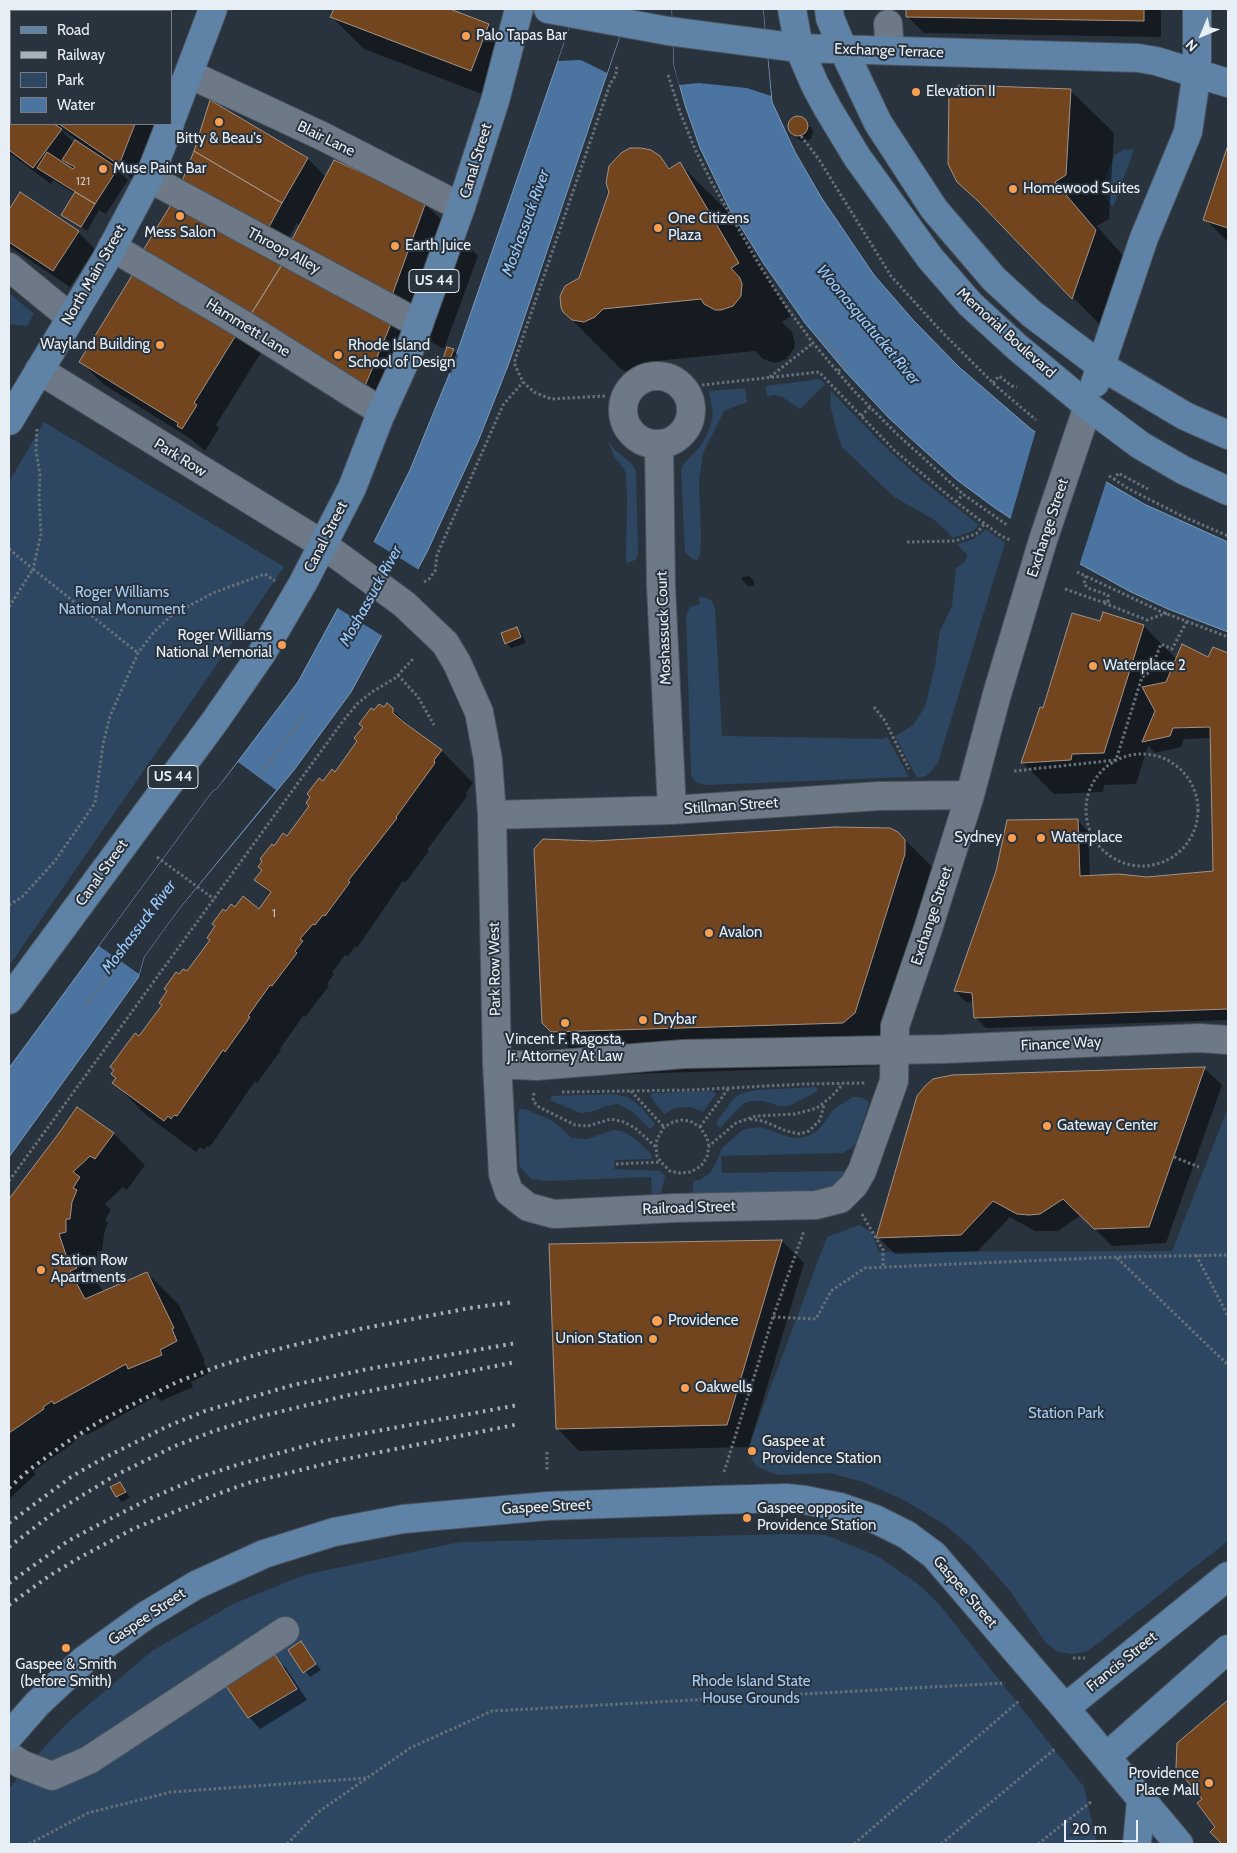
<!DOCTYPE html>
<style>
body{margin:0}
#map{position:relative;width:1237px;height:1853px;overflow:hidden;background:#29333e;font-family:Cabin,sans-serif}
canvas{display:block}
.frame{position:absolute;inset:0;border:10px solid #e7eef5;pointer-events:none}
.legend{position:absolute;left:10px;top:10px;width:162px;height:115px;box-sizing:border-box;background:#29333e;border:1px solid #757e87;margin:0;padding:6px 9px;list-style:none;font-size:15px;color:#e7eef5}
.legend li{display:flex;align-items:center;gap:10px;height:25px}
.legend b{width:25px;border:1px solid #757e87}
.north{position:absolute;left:1177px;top:10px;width:50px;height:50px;-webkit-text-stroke:4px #29333e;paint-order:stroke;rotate:225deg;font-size:14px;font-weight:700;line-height:20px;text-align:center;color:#e7eef5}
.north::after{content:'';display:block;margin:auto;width:18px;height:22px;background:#e7eef5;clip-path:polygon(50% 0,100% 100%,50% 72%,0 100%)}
.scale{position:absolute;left:1064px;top:1820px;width:74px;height:22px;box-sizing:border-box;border:2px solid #e7eef5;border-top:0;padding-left:6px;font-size:15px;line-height:18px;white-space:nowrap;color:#e7eef5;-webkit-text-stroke:4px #29333e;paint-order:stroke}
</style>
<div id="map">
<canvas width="1237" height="1853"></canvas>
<div class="frame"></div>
<ul class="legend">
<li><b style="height:6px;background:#5f82a7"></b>Road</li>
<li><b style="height:6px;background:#a8b0b8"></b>Railway</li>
<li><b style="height:14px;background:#2d4762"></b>Park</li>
<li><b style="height:14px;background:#4b75a0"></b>Water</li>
</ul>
<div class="north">N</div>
<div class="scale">20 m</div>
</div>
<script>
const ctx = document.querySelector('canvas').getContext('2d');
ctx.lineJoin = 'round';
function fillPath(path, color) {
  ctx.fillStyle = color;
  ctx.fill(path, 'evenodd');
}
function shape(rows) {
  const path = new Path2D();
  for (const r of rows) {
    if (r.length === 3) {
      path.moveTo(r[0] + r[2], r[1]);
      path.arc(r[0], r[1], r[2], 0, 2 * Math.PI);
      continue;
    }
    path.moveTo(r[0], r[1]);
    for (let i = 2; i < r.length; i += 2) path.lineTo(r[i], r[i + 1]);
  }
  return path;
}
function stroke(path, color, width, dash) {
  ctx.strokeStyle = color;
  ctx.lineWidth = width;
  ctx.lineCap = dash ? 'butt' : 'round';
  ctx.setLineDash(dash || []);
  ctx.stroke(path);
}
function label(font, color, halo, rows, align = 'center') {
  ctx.font = font + ' Cabin,sans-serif';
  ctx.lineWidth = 4;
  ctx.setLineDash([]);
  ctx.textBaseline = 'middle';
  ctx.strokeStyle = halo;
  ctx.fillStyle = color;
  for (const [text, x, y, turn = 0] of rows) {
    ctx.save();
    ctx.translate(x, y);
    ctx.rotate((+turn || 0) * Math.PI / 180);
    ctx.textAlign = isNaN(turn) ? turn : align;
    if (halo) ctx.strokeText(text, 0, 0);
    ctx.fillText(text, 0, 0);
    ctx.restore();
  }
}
fillPath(shape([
 [1125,149,1134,150,1113,207,1106,199,1104,184,1106,175,1115,155],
 [9,293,34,314,27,326,9,324],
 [820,379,825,384,800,409,782,397,776,395,767,396,766,386],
 [745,388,747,402,726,410,723,413,703,453,699,481,701,536,700,555,697,560,692,559,685,552,681,469,685,462,701,446,709,430,713,414,709,391],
 [831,391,882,444,923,481,979,525,973,531,952,538,949,533,933,519,894,497,842,447,838,436,830,404],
 [44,422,284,567,9,966,9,482],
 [607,439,613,448,632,464,636,471,638,555,635,560,630,562,626,563,627,499,626,474,624,469,615,458],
 [986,529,1005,543,938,762,934,768,926,776,917,778,895,736,912,726,925,707,935,666,940,631,952,606,956,568,965,562,967,555,957,544,974,539],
 [699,597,707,598,712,601,715,608,722,736,882,739,887,737,909,777,706,785,697,783,693,779,691,773,686,616,690,607,700,604],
 [816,1087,818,1091,789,1106,779,1106,763,1101,750,1101,743,1104,737,1110,720,1128,716,1123,734,1098,740,1094,756,1090],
 [713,1091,716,1094,703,1112,691,1107,684,1107,675,1108,664,1114,650,1096,653,1093],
 [612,1094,628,1097,640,1106,655,1124,650,1129,633,1112,618,1104,606,1106,591,1112,580,1113,550,1100,552,1096],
 [853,1097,860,1097,865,1099,869,1103,856,1143,850,1149,842,1153,721,1156,722,1173,843,1171,845,1173,844,1176,831,1188,822,1190,692,1194,694,1181,700,1180,710,1173,715,1165,722,1148,744,1129,761,1127,789,1137,800,1138,808,1136,816,1132,823,1124,834,1109],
 [1228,1108,1228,1541,1088,1651,1072,1654,1059,1652,1046,1643,1011,1592,972,1548,944,1524,902,1499,863,1482,830,1473,778,1475,757,1467,750,1456,749,1445,827,1237,859,1225,871,1232,879,1252,1172,1251],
 [520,1109,525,1109,553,1121,572,1138,587,1139,613,1130,622,1131,634,1138,651,1154,652,1159,615,1160,614,1169,660,1171,665,1176,661,1193,652,1194,651,1177,546,1181,531,1179,519,1165,518,1114],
 [789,1534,826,1535,877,1556,918,1584,939,1604,1084,1787,1097,1844,9,1844,9,1789,25,1768,67,1723,152,1651,233,1604,304,1575,460,1542]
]), '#2d4762');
const water = shape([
 [576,9,629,9,509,363,479,439,427,552,351,692,294,770,178,910,144,957,138,978,9,1157,9,1068,213,791,217,789,298,682,374,542,410,470,451,370,576,9],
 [672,9,763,9,772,102,795,152,821,197,874,275,914,321,959,367,1031,429,1108,483,1144,504,1228,542,1228,632,1168,609,1129,591,1080,564,995,508,957,480,918,445,888,417,845,371,805,323,764,264,729,208,700,148,685,105,674,65,672,9]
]);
fillPath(water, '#4b75a0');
stroke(water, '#7a99ba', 1);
fillPath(shape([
 [576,9,629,9,607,73,581,60,558,61],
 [672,9,763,9,771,96,747,88,699,83,679,85,674,65],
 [1036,430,1107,479,1079,566,1010,521],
 [372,541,419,570,384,637,336,607],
 [238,762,276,790,178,910,144,957,139,974,99,946,213,791,217,789]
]), '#29333e');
fillPath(shape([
 [335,9,446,9,488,25,520,57,503,102,364,49,332,17],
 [907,9,1161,9,1161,37,924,33,907,16],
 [9,11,11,12,11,89,9,87],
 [1070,90,1114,133,1109,219,1097,226,1139,274,1116,341,958,181],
 [211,102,308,159,326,177,425,204,478,256,444,349,397,324,415,343,384,414,262,351,216,425,219,428,205,451,191,439,103,384,81,362,140,266,285,263,300,226,297,223,281,252,195,151],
 [11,104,11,124,158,124,136,181,117,168,116,169,128,180,106,214,99,210,87,231,63,214,75,194,53,180,51,184,9,153,9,107],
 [63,130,93,151,92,153,74,143,62,131],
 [67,162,75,171,64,165],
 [796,117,801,117,805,120,813,130,811,139,806,141,801,141,797,138,789,128,792,119],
 [1228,149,1228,242,1205,219],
 [621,154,659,157,671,169,680,164,733,217,791,316,782,322,792,332,795,344,794,349,786,359,775,363,763,359,755,351,656,361,648,370,637,374,631,374,621,369,568,316,610,192,608,175,615,159],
 [21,194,78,232,95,249,70,287,9,246,9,212],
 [453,350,458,355,451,374,441,366],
 [749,576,754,581,754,586,748,586,742,580,742,577],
 [1104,613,1144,626,1177,660,1208,659,1213,649,1228,654,1228,1020,986,1028,975,1017,974,1003,966,1002,955,991,1077,820,1088,831,1090,876,1147,879,1214,872,1211,738,1184,739,1181,747,1155,753,1148,746,1136,784,1104,785,1103,792,1054,794,1022,762,1044,710,1101,623],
 [517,629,522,634,526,643,511,648,506,643],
 [384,709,392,709,415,732,442,751,473,783,466,793,467,796,427,850,429,851,405,883,403,881,357,948,355,946,348,956,345,955,332,972,334,974,327,984,329,986,305,1017,303,1016,280,1049,281,1050,257,1083,255,1081,210,1147,207,1146,204,1150,200,1147,196,1152,146,1115,114,1083,139,1038,164,1006,180,976,187,973,211,940,226,913,235,909,259,910,271,895,256,880,263,871,274,847,287,838,311,806,323,783,335,773,359,741,374,712],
 [898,833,942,877,887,1066,596,1075,543,1023,594,842],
 [1205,1069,1222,1085,1166,1243,1112,1246,1081,1215,1058,1231,1035,1231,1010,1217,978,1251,895,1254,878,1237,952,1076],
 [60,1133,113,1133,145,1165,127,1190,123,1187,105,1204,111,1210,105,1220,108,1223,104,1234,102,1251,97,1251,97,1264,90,1266,96,1282,104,1292,147,1273,179,1305,205,1361,203,1361,209,1373,191,1382,193,1387,161,1401,156,1396,87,1435,84,1433,74,1440,75,1442,33,1471,36,1474,9,1499,9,1202],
 [782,1241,804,1263,749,1447,579,1451,557,1428],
 [120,1484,130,1497,122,1502,117,1496],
 [300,1643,321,1670,310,1677,289,1651],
 [274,1657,286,1668,307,1700,260,1729,249,1717,228,1686],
 [1228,1702,1228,1844,1224,1844,1211,1832,1217,1827,1178,1743]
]), '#0007');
const building = shape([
 [9,9,12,11,11,87,9,85,9,9],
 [334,9,450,9,489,24,471,71,330,17,334,9],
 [906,9,1144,9,1144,21,906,17,906,9],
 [960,85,1071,89,1066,175,1055,182,1096,230,1072,299,978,201,957,182,948,164,949,90,960,85],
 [210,100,308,158,282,203,194,151,210,100],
 [11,101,11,124,54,124,62,129,33,168,9,150,9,105,11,101],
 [798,126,10],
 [59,124,135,124,119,165,59,124],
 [75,140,118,168,95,204,37,168,47,152,73,169,75,167,62,160,75,140],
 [630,148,641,148,651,150,660,156,669,169,680,162,739,263,731,268,740,278,742,284,741,296,733,306,721,310,715,310,704,304,701,299,603,309,595,317,584,322,572,320,563,312,561,307,560,296,565,286,579,278,609,192,606,183,609,166,621,153,630,148],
 [1227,148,1228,148,1228,228,1203,220,1227,148],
 [194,151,282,203,264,236,179,189,194,151],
 [334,160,426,202,391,298,290,243,334,160],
 [20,192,79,231,53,271,9,242,9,210,20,192],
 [75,192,95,204,81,227,61,215,75,192],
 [175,198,284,261,248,319,139,257,175,198],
 [285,260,393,319,362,393,246,322,285,260],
 [139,264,241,327,194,403,197,405,182,429,177,426,178,423,79,362,139,264],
 [447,347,454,349,446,369,440,367,447,347],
 [1103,612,1144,625,1104,753,1072,754,1071,760,1021,763,1040,707,1043,708,1072,613,1100,621,1103,612],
 [517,627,521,637,505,644,501,633,517,627],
 [1182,644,1208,657,1213,647,1228,653,1228,1009,974,1018,972,993,954,991,996,871,1007,820,1078,819,1080,876,1118,874,1147,877,1213,871,1210,727,1173,728,1170,736,1142,742,1155,711,1142,687,1166,682,1182,644],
 [387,703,393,708,393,713,406,724,442,750,434,760,435,763,396,817,397,818,348,881,350,882,325,916,323,915,315,925,313,924,300,939,303,941,295,951,297,953,272,986,270,985,248,1016,250,1017,225,1052,223,1050,177,1116,174,1115,171,1119,168,1116,164,1121,112,1083,116,1078,111,1074,114,1070,110,1067,135,1033,139,1036,162,1005,159,1003,167,991,164,989,176,972,179,974,183,969,187,971,210,940,207,938,215,926,212,924,223,909,226,911,231,904,235,907,243,896,259,909,271,892,254,880,262,870,258,867,262,861,260,859,272,844,274,846,283,833,287,836,309,806,306,803,310,797,307,794,319,778,323,781,332,769,335,772,357,741,354,738,363,727,359,724,371,708,374,710,379,704,384,707,387,703],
 [836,827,890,828,898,832,905,840,905,854,855,1013,843,1023,551,1032,542,1023,534,849,543,839,594,841,836,827],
 [1205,1067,1149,1227,1094,1229,1063,1199,1040,1214,1029,1215,1017,1214,993,1201,961,1235,876,1238,917,1096,925,1086,933,1079,952,1075,1205,1067],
 [77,1107,114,1133,95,1159,90,1156,73,1172,80,1177,73,1188,77,1190,72,1202,70,1219,66,1219,66,1232,59,1234,67,1258,71,1256,77,1268,70,1271,85,1299,147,1272,174,1328,172,1329,177,1341,160,1350,162,1355,128,1369,126,1364,54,1404,52,1401,43,1407,44,1409,9,1433,9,1199,59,1133,77,1107],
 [782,1240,727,1425,556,1429,549,1244,782,1240],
 [120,1482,126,1492,116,1497,110,1487,120,1482],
 [301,1641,316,1664,303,1673,288,1650,301,1641],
 [275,1655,297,1689,248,1718,226,1686,275,1655],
 [1228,1700,1228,1844,1222,1844,1210,1832,1215,1827,1197,1803,1202,1799,1176,1768,1177,1743,1228,1700]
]);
fillPath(building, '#72451e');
stroke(building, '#a29387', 1);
const minor = shape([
 [888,24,890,50],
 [189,74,322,136,461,207],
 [149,178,419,324],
 [112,247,244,325,382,412],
 [9,267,70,317],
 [39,370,322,544,404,604,445,643,457,663,479,712,488,760,492,815,497,1064,503,1174,509,1192,528,1207,554,1214,675,1208,816,1205,840,1199,854,1185,862,1171,894,1081,895,1026,928,929,970,795,997,694,1043,540,1088,406],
 [657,410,34],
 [659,445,661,587,672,810],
 [492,815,672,810,879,796,970,795],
 [497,1064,536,1066,684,1054,944,1049,1199,1038,1228,1040],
 [9,1756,21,1764,52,1776,89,1760,285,1631]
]);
const major = shape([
 [548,9,668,31,799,48,1138,58,1156,61,1228,83],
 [792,9,799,48,815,85,828,109,857,157,930,258,970,304,1017,347,1088,406,1140,445,1183,470,1228,491],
 [829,9,830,18,843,49,878,123,934,209,994,279,1032,314,1101,366,1185,416,1228,435],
 [171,120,213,9],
 [1095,383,1144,238,1188,132,1197,72,1197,9],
 [9,421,105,261,149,178,170,124],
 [9,1000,215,721,262,653,303,583,352,488,380,416,407,357,461,207,495,101,519,9],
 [1065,1708,1228,1576],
 [9,1736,37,1704,84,1660,145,1616,196,1585,264,1554,334,1532,403,1519,548,1506,715,1500,786,1498,805,1500,840,1507,875,1519,907,1535,934,1555,1065,1708,1179,1844],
 [1106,1757,1228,1649],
 [1137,1844,1141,1800]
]);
stroke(minor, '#49525b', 30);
stroke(major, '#49525b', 30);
stroke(shape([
 [668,75,680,112,695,149,712,183,760,266,785,305,813,343,855,392,897,434,963,494,1007,525],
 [801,136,818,158,891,276,939,329,996,386,1036,420],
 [821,335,845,365,837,372],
 [770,377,813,343],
 [993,383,999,376,1012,386,1017,387],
 [702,385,819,372,895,451,956,502,1001,536,1010,540],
 [605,396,551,399,534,392,523,382,514,363,610,84,616,75,617,65],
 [861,416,870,407],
 [1109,476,1129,489,1180,515,1228,536],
 [1114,480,1118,473,1148,489],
 [956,502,963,494],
 [907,542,955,541,976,534,985,523],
 [9,549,33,569,41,534,39,497,40,475,36,450,37,427],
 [1077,572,1162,612,1228,637],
 [424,582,429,579,435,571,437,555,503,405,523,382],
 [1065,589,1099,601,1108,602,1108,595,1088,588,1084,584,1086,576],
 [1104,603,1147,620,1167,613],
 [9,607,33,569,138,653],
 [398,675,418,697,434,725],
 [874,707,885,721,909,769],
 [1142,810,56],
 [1014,771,1116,760,1142,677,1150,672,1161,644,1172,649,1187,621],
 [259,777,306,712],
 [157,857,214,899],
 [9,905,22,897,55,861,95,803,103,744,110,716,138,653,154,632,172,615,213,593,265,574,275,581],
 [86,1005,120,960],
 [631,1091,664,1127],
 [562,1092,691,1090,804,1084,865,1083],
 [534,1093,533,1101,539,1107,575,1125,588,1126,611,1119,624,1122,635,1128,656,1147],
 [750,1119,763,1121,786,1131,800,1134,809,1131,820,1120,824,1105],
 [700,1127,728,1089],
 [709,1146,707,1138,700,1127,690,1121,681,1120,673,1122,664,1127,657,1139,656,1147,657,1156,661,1162,670,1171,680,1173,691,1172,701,1166,707,1157,709,1146,736,1123,756,1116,795,1114,817,1108,831,1097,842,1085],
 [1174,1157,1199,1167],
 [616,1164,661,1162],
 [9,1181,343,721,357,704,372,692,395,678,414,658],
 [862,1214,883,1250,883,1268],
 [1196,1255,1228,1316],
 [1117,1258,1228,1365],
 [773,1317,816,1319,831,1291,865,1268,1117,1257,1228,1255],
 [547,1452,547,1472],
 [724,1472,773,1317,804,1231],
 [1073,1658,1085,1658],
 [29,1844,88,1813,171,1792,367,1778],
 [287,1844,317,1813,410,1748,492,1711,1005,1683],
 [854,1844,1019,1701],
 [941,1844,1056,1748],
 [1038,1844,1092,1801]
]), '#677079', 3, [2.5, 2.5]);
stroke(minor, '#6d7986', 28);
stroke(major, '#5f82a7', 28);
stroke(shape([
 [9,1488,29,1470,67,1442,102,1420,177,1382,219,1366,262,1353,360,1329,470,1308,514,1302],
 [9,1523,71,1477,102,1459,168,1426,205,1411,293,1385,368,1369,516,1343],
 [9,1547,52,1514,114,1476,175,1446,214,1431,262,1416,349,1395,516,1362],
 [9,1583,68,1541,94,1527,149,1499,200,1477,240,1464,323,1441,518,1405],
 [9,1605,49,1576,79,1558,133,1529,215,1495,248,1483,341,1460,519,1424]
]), '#a8b0b8', 4, [2.5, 5]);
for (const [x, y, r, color] of [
 [466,36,5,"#fa9f4f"],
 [916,92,5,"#fa9f4f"],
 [219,122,5,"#fa9f4f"],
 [103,169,5,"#fa9f4f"],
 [1013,189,5,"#fa9f4f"],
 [180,216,5,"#fa9f4f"],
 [658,228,5,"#fa9f4f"],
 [395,246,5,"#fa9f4f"],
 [160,345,5,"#fa9f4f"],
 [338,355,5,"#fa9f4f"],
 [282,645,5,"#fa9f4f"],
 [1093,666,5,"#fa9f4f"],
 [1012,838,5,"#fa9f4f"],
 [1041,838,5,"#fa9f4f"],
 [709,933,5,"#fa9f4f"],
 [643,1020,5,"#fa9f4f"],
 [565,1023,5,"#fa9f4f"],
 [1047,1126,5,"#fa9f4f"],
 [41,1270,5,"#fa9f4f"],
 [657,1321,6,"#fa9f4f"],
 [653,1339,5,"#fa9f4f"],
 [685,1388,5,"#fa9f4f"],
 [752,1451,5,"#fa9f4f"],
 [747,1518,5,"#fa9f4f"],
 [66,1648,5,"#fa9f4f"],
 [1209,1783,5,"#fa9f4f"]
]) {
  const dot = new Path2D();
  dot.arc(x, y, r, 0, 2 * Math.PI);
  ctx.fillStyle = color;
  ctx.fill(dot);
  stroke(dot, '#29333e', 2);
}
label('12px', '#cac4bf', null, [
 ["121",83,181],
 ["1",274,913]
]);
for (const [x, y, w] of [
 [434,281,50],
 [173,777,50]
]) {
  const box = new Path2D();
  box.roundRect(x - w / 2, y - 11.5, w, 23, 4);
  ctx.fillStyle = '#29333e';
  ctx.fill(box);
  stroke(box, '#e7eef5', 1);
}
label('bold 14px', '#e7eef5', null, [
 ["US 44",434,281],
 ["US 44",173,777]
]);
label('15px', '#e7eef5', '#29333e', [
 ["Palo Tapas Bar",476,36],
 ["Elevation II",926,92],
 ["Bitty & Beau's",219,139,"center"],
 ["Muse Paint Bar",113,169],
 ["Homewood Suites",1023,189],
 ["One Citizens",668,219],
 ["Plaza",668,236],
 ["Mess Salon",180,233,"center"],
 ["Earth Juice",405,246],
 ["Wayland Building",150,345,"right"],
 ["Rhode Island",348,346],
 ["School of Design",348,363],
 ["Roger Williams",272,636,"right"],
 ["National Memorial",272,653,"right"],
 ["Waterplace 2",1103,666],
 ["Sydney",1002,838,"right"],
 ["Waterplace",1051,838],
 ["Avalon",719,933],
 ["Drybar",653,1020],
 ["Vincent F. Ragosta,",565,1040,"center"],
 ["Jr. Attorney At Law",565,1057,"center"],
 ["Gateway Center",1057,1126],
 ["Station Row",51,1261],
 ["Apartments",51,1278],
 ["Providence",668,1321],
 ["Union Station",643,1339,"right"],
 ["Oakwells",695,1388],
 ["Gaspee at",762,1442],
 ["Providence Station",762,1459],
 ["Gaspee opposite",757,1509],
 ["Providence Station",757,1526],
 ["Gaspee & Smith",66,1665,"center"],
 ["(before Smith)",66,1682,"center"],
 ["Providence",1199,1774,"right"],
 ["Place Mall",1199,1791,"right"]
], 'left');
label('15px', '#e7eef5', '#29333e', [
 ["Exchange Terrace",889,51,2],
 ["Blair Lane",326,139,26],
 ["Canal Street",476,161,-73],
 ["Throop Alley",284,251,28],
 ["North Main Street",94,275,-60],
 ["Hammett Lane",248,328,32],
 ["Memorial Boulevard",1006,333,42],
 ["Park Row",180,458,32],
 ["Exchange Street",1048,528,-72],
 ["Canal Street",326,537,-63],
 ["Moshassuck Court",664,628,-92],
 ["Stillman Street",731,806,-4],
 ["Canal Street",102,873,-54],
 ["Exchange Street",932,916,-72],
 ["Park Row West",495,969,-91],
 ["Finance Way",1061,1044,-3],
 ["Railroad Street",689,1208,-2],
 ["Gaspee Street",546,1507,-3],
 ["Gaspee Street",965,1592,49],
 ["Gaspee Street",147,1617,-34],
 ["Francis Street",1122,1662,-39]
]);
label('15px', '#a7cbf2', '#29333e', [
 ["Roger Williams",122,593],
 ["National Monument",122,610],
 ["Station Park",1066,1414],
 ["Rhode Island State",751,1682],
 ["House Grounds",751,1699]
]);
label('italic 16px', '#99cafe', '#29333e', [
 ["Moshassuck River",526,223,-70],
 ["Woonasquatucket River",868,325,50],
 ["Moshassuck River",371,596,-61],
 ["Moshassuck River",139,927,-53]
]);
</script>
